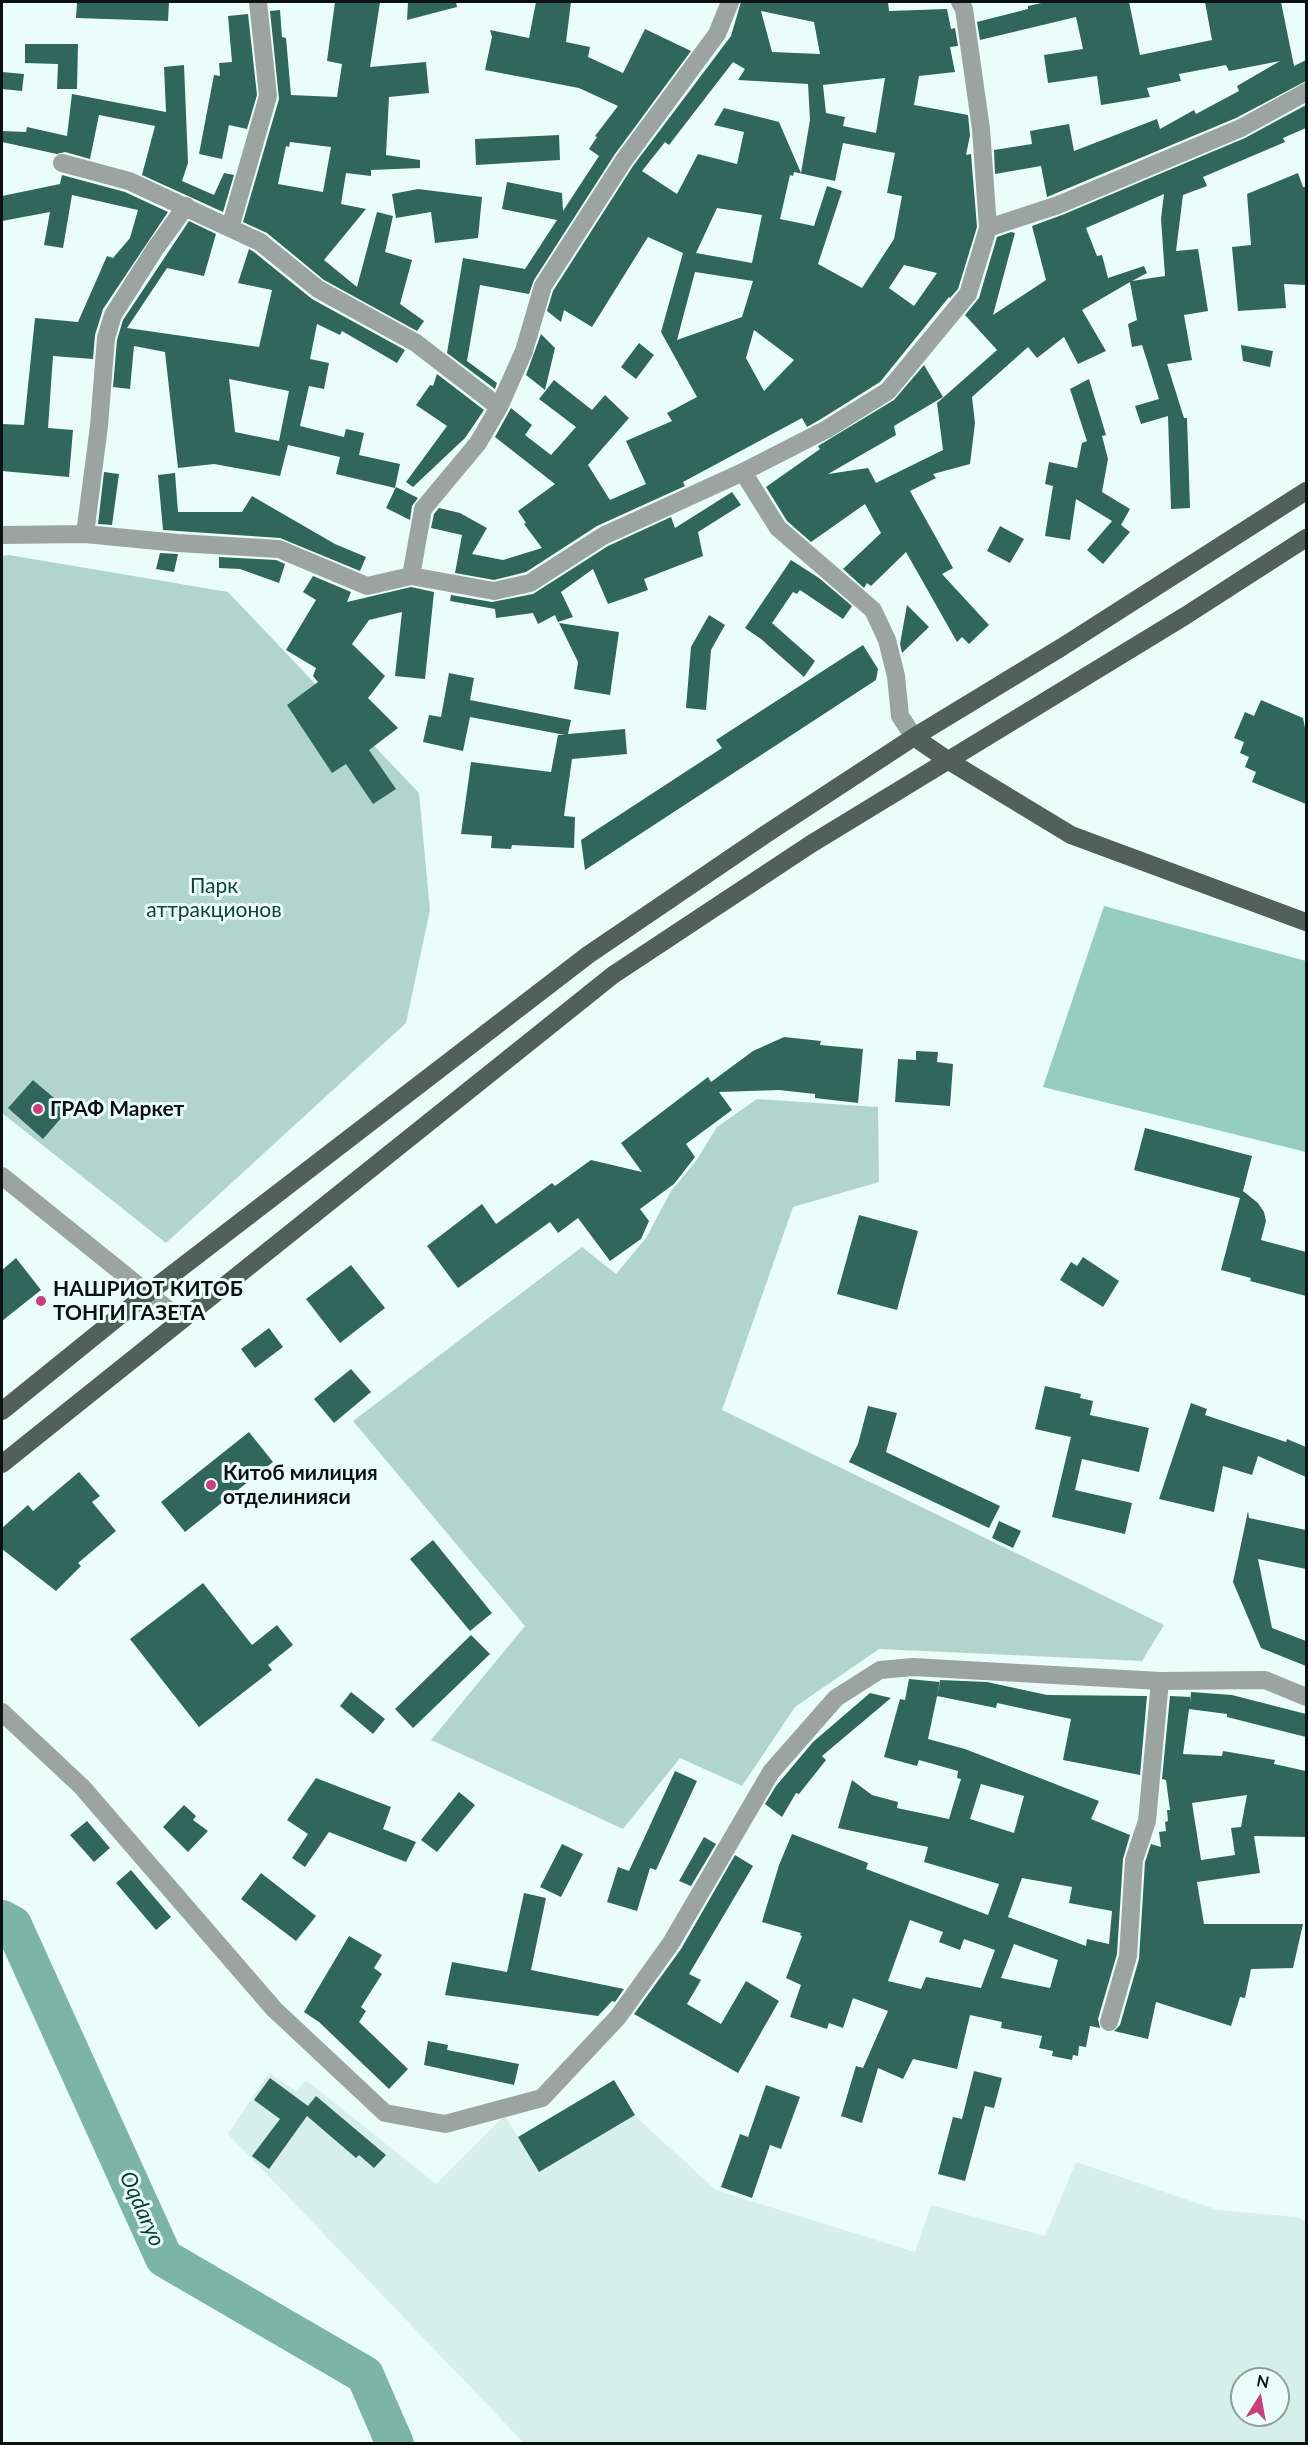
<!DOCTYPE html>
<meta charset="utf-8">
<style>
body{margin:0}
#map{position:relative;width:1308px;height:2445px;overflow:hidden;background:#ebfdf8;font-family:Lato,sans-serif}
canvas{display:block}
.frame{position:absolute;inset:0;border:3px solid #0b1110;pointer-events:none}
.north{position:absolute;left:1230px;top:2367px;width:60px;height:60px;box-sizing:border-box;background:#ebfdf8;border:2px solid #919f9b;border-radius:50%;rotate:11deg;font-size:16px;font-weight:700;line-height:24px;text-align:center;color:#0b1110}
.north::after{content:'';display:block;margin:auto;width:21px;height:27px;background:#c8407e;clip-path:polygon(50% 0,100% 100%,50% 72%,0 100%)}
</style>
<div id="map">
<canvas width="1308" height="2445"></canvas>
<div class="frame"></div>
<div class="north">N</div>
</div>
<script>
const ctx = document.querySelector('canvas').getContext('2d');
ctx.lineJoin = 'round';
function fillPath(path, color) {
  ctx.fillStyle = color;
  ctx.fill(path, 'evenodd');
}
function shape(rows) {
  const path = new Path2D();
  for (const r of rows) {
    path.moveTo(r[0], r[1]);
    for (let i = 2; i < r.length; i += 2) path.lineTo(r[i], r[i + 1]);
  }
  return path;
}
function stroke(path, color, width, dash) {
  ctx.strokeStyle = color;
  ctx.lineWidth = width;
  ctx.lineCap = dash ? 'butt' : 'round';
  ctx.setLineDash(dash || []);
  ctx.stroke(path);
}
function label(font, color, halo, rows, align = 'center') {
  ctx.font = font + ' Lato,sans-serif';
  ctx.lineWidth = 6;
  ctx.setLineDash([]);
  ctx.textBaseline = 'middle';
  ctx.strokeStyle = halo;
  ctx.fillStyle = color;
  for (const [text, x, y, turn = 0] of rows) {
    ctx.save();
    ctx.translate(x, y);
    ctx.rotate((+turn || 0) * Math.PI / 180);
    ctx.textAlign = isNaN(turn) ? turn : align;
    if (halo) ctx.strokeText(text, 0, 0);
    ctx.fillText(text, 0, 0);
    ctx.restore();
  }
}
fillPath(shape([
 [269,2073,296,2091,306,2080,436,2184,505,2115,518,2137,614,2080,635,2116,716,2190,915,2252,931,2205,1045,2236,1076,2162,1218,2210,1298,2217,1306,2222,1306,2443,524,2443,228,2134],
 [1242,2379,1278,2379,1278,2415,1242,2415]
]), '#d6f0e9');
fillPath(shape([
 [9,555,228,592,419,793,430,910,406,1023,166,1243,2,1113,2,556],
 [757,1099,878,1107,879,1182,793,1207,722,1410,1164,1625,1142,1661,879,1649,795,1707,742,1786,680,1758,623,1829,431,1740,525,1626,353,1421,582,1247,616,1274,646,1238,671,1191,696,1161,717,1127]
]), '#b2d5cb');
fillPath(shape([
 [1104,906,1306,961,1306,1152,1043,1087]
]), '#95cdbe');
stroke(shape([
 [2,1919,13,1925,164,2258,365,2375,395,2444]
]), '#7cb4a5', 38);
fillPath(shape([
 [77,2,169,2,168,21,76,18],
 [335,2,380,2,370,67,426,62,429,93,389,97,386,155,420,160,420,168,371,170,371,176,346,173,341,204,366,209,324,260,357,287,377,212,393,216,385,252,412,260,400,304,424,321,417,331,324,280,267,233,243,222,279,99,270,11,280,10,282,37,286,38,291,95,337,97,342,64,327,61],
 [290,142,331,147,323,192,278,184,286,146,289,147],
 [408,2,456,2,457,7,407,20],
 [536,2,571,2,566,42,590,47,588,57,623,73,645,29,691,51,615,154,534,280,529,294,480,285,467,361,497,383,495,389,447,353,463,258,525,269,557,220,502,209,507,182,562,193,563,211,599,156,589,149,597,137,595,136,618,106,579,88,485,70,492,37,490,30,529,38],
 [741,2,888,2,889,11,947,9,951,29,955,28,958,46,950,47,955,72,919,76,914,105,968,115,970,135,966,155,971,154,977,227,958,289,950,298,949,297,880,382,821,419,807,427,802,418,683,482,685,486,597,526,526,572,494,580,455,573,462,535,431,528,434,514,439,508,460,513,487,528,472,554,503,560,542,548,524,524,526,523,518,511,555,484,495,437,511,408,532,425,525,435,551,455,576,427,539,399,554,380,592,410,605,395,629,418,588,465,610,500,646,484,626,441,672,421,667,413,697,397,661,332,683,253,648,237,592,327,564,310,561,322,547,311,553,291,633,166,731,36],
 [761,11,814,22,820,54,772,52],
 [733,62,745,69,738,80,808,84,810,120,801,173,779,122,724,108,714,125,744,132,737,164,698,154,677,194,642,171,665,142,669,145],
 [885,78,876,133,843,126,845,117,826,113,823,85],
 [843,143,895,153,887,193,902,196,894,239,862,288,818,264,842,191,827,186,814,226,780,219,790,175,793,176,794,172,835,181],
 [717,208,762,215,752,263,696,253],
 [904,265,937,273,914,306,889,288],
 [695,272,753,281,742,317,677,340],
 [754,330,794,360,764,391,746,358],
 [1046,2,1129,2,1140,55,1212,40,1205,2,1281,2,1294,66,1306,60,1306,81,1236,118,1047,197,1041,166,995,174,994,150,1032,144,1030,131,1069,124,1074,151,1157,119,1160,129,1194,110,1196,114,1239,91,1237,86,1280,61,1229,71,1226,65,1179,74,1181,81,1147,88,1150,97,1101,105,1097,76,1048,83,1044,55,1083,49,1076,17,980,40,977,22,1028,9,1028,6],
 [248,14,257,95,247,129,229,125,222,159,199,154,214,75,220,76,219,63,232,62,228,16],
 [25,44,78,44,77,89,57,89,58,64,25,63],
 [184,65,188,163,182,181,214,195,224,173,234,175,223,212,142,175,155,126,99,115,90,159,65,152,57,154,2,142,2,131,26,132,27,127,67,136,72,94,166,112,164,67],
 [2,72,24,74,22,91,2,89],
 [1306,105,1306,128,1283,138,1285,142,1203,177,1207,186,1183,195,1176,251,1198,249,1208,311,1184,315,1192,360,1167,364,1184,418,1187,418,1190,508,1171,509,1168,416,1141,424,1135,406,1159,399,1142,345,1132,347,1128,324,1137,320,1130,282,1082,310,1106,351,1078,364,1064,337,1037,358,1028,347,972,397,975,423,970,464,933,474,936,478,910,491,953,568,942,574,989,625,969,644,962,637,957,642,906,552,871,586,867,583,864,588,843,569,881,533,865,504,811,542,787,521,766,487,820,449,818,446,894,400,924,365,943,397,894,426,896,435,828,474,868,468,876,483,943,450,937,403,997,350,965,315,979,298,997,237,1011,232,1015,233,993,315,1046,280,1032,226,1062,215,1245,138],
 [1164,194,1161,219,1165,276,1132,281,1147,273,1144,266,1108,278,1102,255,1097,256,1086,228],
 [559,135,560,160,476,165,475,139],
 [1298,173,1303,187,1306,187,1306,285,1284,284,1286,308,1238,311,1232,247,1251,245,1247,194],
 [62,175,125,192,168,212,103,309,95,335,93,359,53,356,48,428,73,430,69,477,2,471,2,424,24,425,35,318,78,322,107,256,113,258,130,238,138,210,72,195,63,248,44,245,50,212,2,221,2,196,60,184],
 [418,189,482,197,478,238,435,243,431,212,396,218,392,194],
 [189,221,216,234,204,276,167,268,127,328,259,347,272,290,238,283,249,249,254,252,312,299,405,350,397,363,342,331,340,335,317,324,310,359,329,363,324,389,309,386,300,426,344,437,346,429,364,433,359,455,400,464,395,488,336,474,340,457,288,445,280,476,214,464,178,468,165,352,134,346,130,389,113,387,117,340,123,320],
 [229,379,289,391,279,441,235,432],
 [541,334,555,348,545,390,526,375],
 [639,343,654,355,636,379,621,367],
 [1241,345,1273,351,1270,367,1243,361],
 [437,374,484,410,465,438,413,487,406,482,447,426,416,405,430,385,433,386],
 [1089,379,1106,435,1102,436,1108,459,1102,492,1130,509,1121,525,1130,532,1103,564,1087,550,1112,521,1076,499,1070,540,1045,536,1053,486,1045,484,1049,462,1077,468,1082,443,1087,441,1070,389],
 [104,472,119,474,112,525,98,524],
 [175,473,178,512,242,512,252,496,335,544,366,557,360,571,280,538,163,530,158,475],
 [396,487,418,498,412,506,410,520,386,508],
 [732,492,741,505,698,532,703,556,644,579,648,590,608,604,593,569,561,592,573,617,558,622,555,615,538,624,533,613,496,618,495,609,450,601,451,595,492,602,533,594,608,546,671,517,675,528],
 [1000,526,1024,539,1010,563,987,551],
 [160,553,178,554,174,572,156,569],
 [219,557,276,560,285,564,279,583,240,569,219,568],
 [791,560,819,578,852,606,843,619,800,590,797,594,793,592,772,623,815,661,804,677,761,639,745,628],
 [313,576,351,592,347,602,411,587,434,592,425,679,395,676,402,612,369,620,352,644,385,676,368,698,398,728,369,750,396,789,373,804,346,764,332,773,287,705,318,682,313,676,316,668,286,650,316,600,303,592],
 [907,605,929,627,902,653,900,644],
 [709,615,725,625,711,650,706,710,686,708,691,647],
 [559,623,619,632,610,695,574,689,578,662],
 [863,645,878,669,876,680,585,870,581,840,722,748,716,740],
 [449,673,474,678,470,700,571,720,568,734,625,729,627,754,572,759,564,816,575,817,574,848,512,845,511,849,491,848,492,836,461,834,471,762,551,772,558,735,565,735,470,717,463,751,423,742,429,715,441,717],
 [1261,700,1303,718,1306,733,1306,804,1252,782,1256,772,1245,767,1249,757,1240,753,1244,742,1234,738,1245,712,1254,716],
 [784,1037,821,1041,820,1045,863,1049,858,1103,815,1098,815,1094,779,1090,719,1092,732,1110,686,1144,695,1157,674,1184,640,1209,649,1221,641,1239,610,1261,578,1218,558,1233,550,1222,458,1288,427,1246,482,1204,496,1224,552,1183,555,1186,591,1160,642,1172,621,1143,708,1077,711,1082,753,1051],
 [916,1051,938,1052,937,1062,953,1064,950,1106,895,1102,898,1059,916,1060],
 [33,1080,68,1110,43,1139,8,1108],
 [1145,1128,1252,1156,1243,1191,1258,1203,1264,1212,1266,1221,1261,1240,1306,1252,1306,1296,1250,1281,1251,1278,1221,1270,1240,1198,1134,1170],
 [859,1215,918,1231,897,1310,837,1294],
 [1083,1257,1119,1281,1103,1307,1060,1280,1071,1262,1077,1266],
 [16,1258,41,1290,2,1321,2,1270],
 [351,1265,385,1308,340,1343,306,1299],
 [269,1328,283,1347,255,1368,241,1349],
 [351,1369,371,1392,334,1423,314,1399],
 [1045,1386,1081,1394,1080,1398,1093,1401,1090,1415,1149,1428,1139,1472,1082,1459,1075,1490,1132,1503,1125,1534,1052,1517,1071,1437,1035,1429],
 [1191,1403,1207,1409,1205,1415,1286,1442,1287,1439,1306,1447,1306,1477,1258,1456,1252,1475,1223,1466,1214,1512,1159,1499],
 [868,1406,897,1413,886,1452,1000,1506,989,1528,849,1462,858,1444],
 [249,1432,273,1462,185,1532,161,1502],
 [79,1472,100,1496,92,1502,116,1531,78,1563,81,1566,56,1591,2,1549,2,1528,28,1505,33,1511],
 [1248,1511,1249,1518,1306,1530,1306,1569,1258,1559,1272,1628,1306,1641,1306,1666,1261,1648,1233,1582],
 [999,1521,1021,1531,1013,1548,992,1538],
 [433,1540,492,1613,470,1631,410,1559],
 [203,1583,252,1645,277,1625,293,1645,268,1665,272,1670,199,1727,130,1639],
 [471,1635,490,1654,413,1728,395,1709],
 [909,1679,940,1682,928,1739,965,1749,1099,1801,1091,1819,1130,1835,1123,1859,1117,1954,1098,2019,1100,2028,1090,2026,1086,2047,1079,2046,1078,2056,1073,2055,1072,2060,1052,2056,1053,2051,1039,2048,1042,2036,1001,2028,1002,2022,970,2015,957,2069,913,2059,903,2079,878,2068,862,2123,841,2116,856,2066,863,2068,888,2011,853,1998,843,2028,829,2023,827,2029,790,2017,801,1985,786,1978,802,1936,800,1935,801,1933,762,1922,779,1865,792,1834,868,1863,866,1869,988,1915,999,1884,924,1862,928,1847,838,1828,852,1780,872,1795,898,1802,897,1808,949,1819,961,1779,957,1778,958,1771,919,1760,917,1766,884,1757,900,1699,905,1700],
 [981,1784,1024,1796,1014,1833,970,1819],
 [1022,1878,1072,1887,1069,1903,1112,1911,1109,1944,1087,1939,1086,1946,1008,1917],
 [910,1920,943,1932,939,1942,960,1950,964,1939,995,1950,981,1988,926,1977,921,1989,888,1981],
 [1014,1944,1058,1960,1050,1988,1001,1978],
 [940,1680,987,1682,1047,1695,1147,1696,1140,1775,1063,1760,1071,1719,997,1703,996,1708,937,1696],
 [351,1692,385,1719,373,1734,340,1706],
 [1191,1692,1232,1695,1306,1714,1306,1737,1227,1717,1227,1714,1189,1709,1183,1754,1222,1756,1223,1751,1275,1760,1274,1764,1306,1771,1306,1837,1254,1836,1260,1873,1197,1882,1204,1924,1303,1924,1293,1968,1251,1969,1245,1998,1240,1997,1231,2026,1156,2002,1148,2039,1114,2031,1120,2025,1139,1959,1145,1862,1151,1844,1161,1847,1159,1832,1166,1831,1165,1822,1168,1821,1167,1810,1170,1810,1166,1780,1162,1779,1170,1696,1191,1697,1190,1703],
 [1247,1795,1241,1827,1231,1828,1235,1855,1201,1860,1192,1803],
 [870,1693,891,1698,822,1756,826,1760,799,1794,796,1793,782,1817,765,1804,776,1786,813,1742],
 [675,1771,697,1781,656,1870,650,1868,637,1911,607,1902,618,1867,629,1871],
 [316,1778,391,1807,383,1829,416,1842,406,1862,329,1832,305,1867,292,1858,308,1834,287,1820],
 [459,1792,475,1805,437,1852,421,1840],
 [184,1805,196,1816,193,1820,208,1831,188,1852,163,1827],
 [87,1821,110,1848,94,1862,70,1835],
 [704,1837,716,1844,691,1886,679,1881],
 [562,1844,583,1854,561,1897,540,1887],
 [735,1855,753,1866,689,1974,701,1980,687,2004,721,2024,746,1981,779,2001,738,2073,634,2014,681,1949],
 [131,1870,171,1917,156,1930,116,1883],
 [261,1873,316,1916,296,1941,241,1899],
 [524,1893,546,1898,531,1970,624,1989,615,2002,612,2001,598,2016,445,1995,452,1962,507,1972],
 [349,1936,382,1955,374,1968,382,1974,361,2007,366,2011,359,2022,408,2069,389,2089,319,2022,304,2012],
 [428,2041,448,2045,447,2050,519,2064,514,2085,424,2065],
 [974,2071,1002,2078,994,2108,985,2106,965,2181,938,2174,953,2117,962,2119],
 [270,2078,308,2106,316,2096,386,2155,374,2168,359,2155,356,2158,307,2116,269,2169,252,2156,280,2119,254,2100],
 [614,2080,635,2115,539,2172,518,2137],
 [766,2085,800,2097,781,2149,770,2145,752,2198,721,2187,740,2134,748,2137]
]), '#30675a');
stroke(shape([
 [62,163,129,181,260,242,318,289,416,343,499,407],
 [230,228,268,96,258,2],
 [988,228,1058,205,1241,128,1306,92],
 [743,472,778,528,873,610,887,640,896,676,900,716,914,737],
 [85,534,99,426,106,338,113,315,155,249,186,206],
 [2,535,85,534,178,543,279,549,367,586,411,576,494,591,530,583,603,536,743,472,827,429,888,391,968,294,988,228,981,129,964,9,960,2],
 [411,576,423,509,478,443,499,407,524,351,543,286,624,160,717,34,730,2],
 [2,1176,181,1320],
 [2,1712,82,1787,274,2009,385,2113,445,2124,542,2098,618,2017,671,1943,771,1772,836,1698,880,1670,913,1667,1160,1681,1265,1680,1306,1697],
 [1109,2022,1128,1956,1134,1860,1147,1821,1160,1681]
]), '#9ca4a2', 18);
stroke(shape([
 [914,737,949,761,1071,835,1306,922],
 [2,1411,148,1293,588,955,769,832,914,737,1062,647,1306,491],
 [2,1464,613,975,811,844,1185,616,1306,538]
]), '#525f5b', 18);
for (const [x, y, r, color] of [
 [38,1109,6,"#c8407e"],
 [41,1301,6,"#c8407e"],
 [211,1485,6,"#c8407e"]
]) {
  const dot = new Path2D();
  dot.arc(x, y, r, 0, 2 * Math.PI);
  ctx.fillStyle = color;
  ctx.fill(dot);
  stroke(dot, '#ebfdf8', 2);
}
label('21px', '#104238', '#ebfdf8', [
 ["Парк",214,886],
 ["аттракционов",214,910]
]);
label('bold 21px', '#0b1110', '#ebfdf8', [
 ["ГРАФ Маркет",50,1109],
 ["НАШРИОТ КИТОБ",53,1289],
 ["ТОНГИ ГАЗЕТА",53,1313],
 ["Китоб милиция",223,1473],
 ["отделинияси",223,1497]
], 'left');
label('italic 22px', '#0a3d33', '#ebfdf8', [
 ["Oqdaryo",142,2209,66]
]);
</script>
